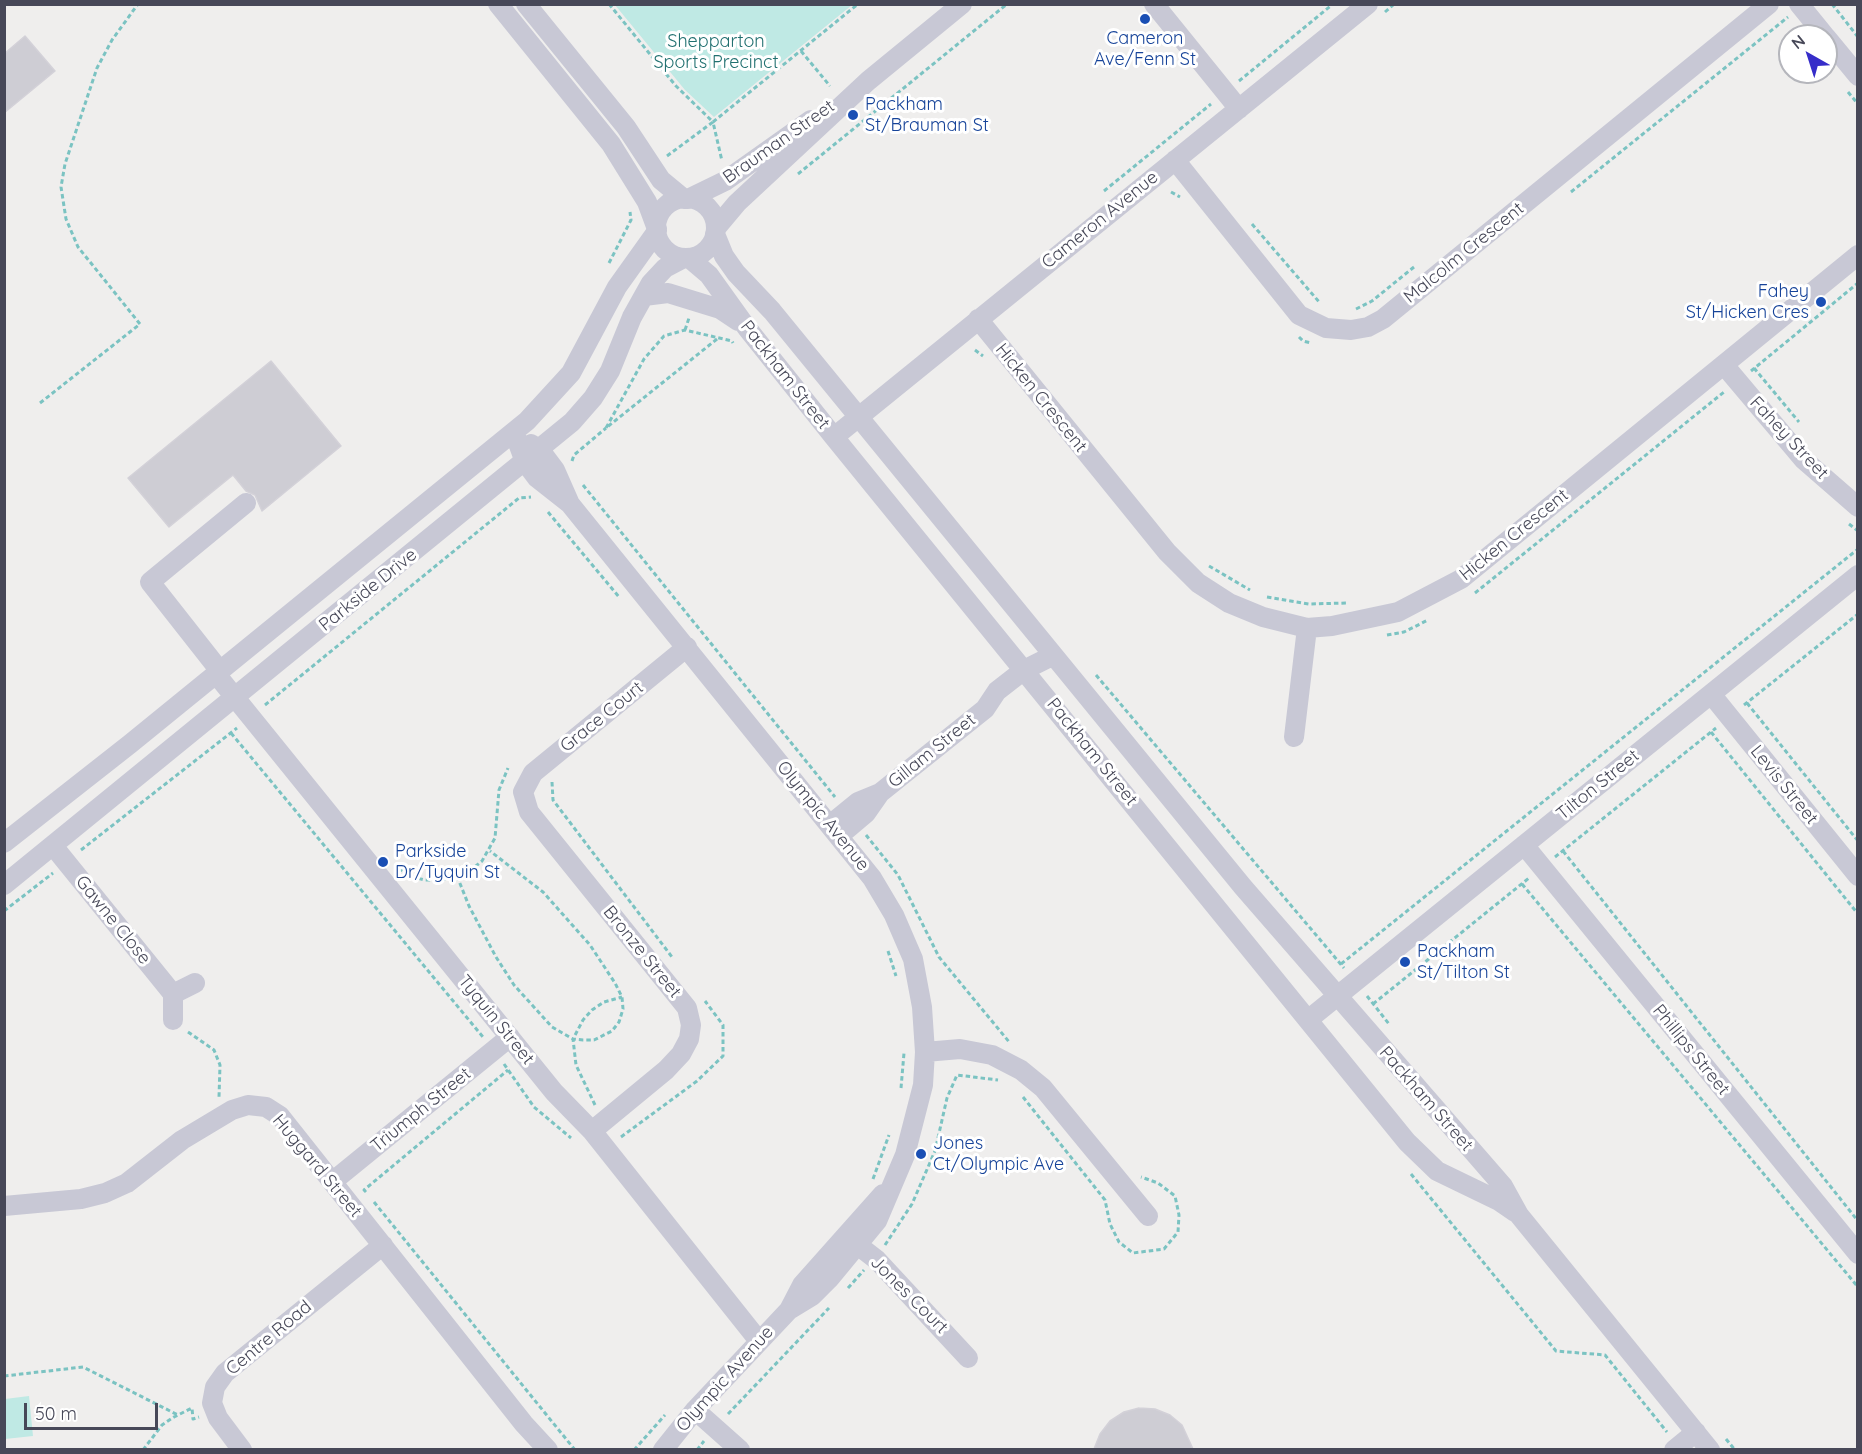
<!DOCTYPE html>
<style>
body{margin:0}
#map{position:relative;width:1862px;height:1454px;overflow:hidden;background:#efeeed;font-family:Quicksand,sans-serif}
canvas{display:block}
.frame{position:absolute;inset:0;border:6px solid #474858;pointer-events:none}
.north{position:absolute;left:1778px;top:24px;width:60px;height:60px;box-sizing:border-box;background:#fff;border:2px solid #b5b6bc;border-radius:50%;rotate:321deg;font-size:16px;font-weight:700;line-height:24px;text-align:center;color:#474858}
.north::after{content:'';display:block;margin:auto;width:21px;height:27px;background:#362dc9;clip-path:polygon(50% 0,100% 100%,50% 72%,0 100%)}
.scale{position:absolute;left:24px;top:1403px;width:134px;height:27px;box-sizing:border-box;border:3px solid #474858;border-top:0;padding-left:8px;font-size:18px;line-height:21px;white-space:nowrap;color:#474858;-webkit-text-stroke:4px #fff;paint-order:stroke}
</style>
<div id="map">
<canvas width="1862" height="1454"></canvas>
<div class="frame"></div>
<div class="north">N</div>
<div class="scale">50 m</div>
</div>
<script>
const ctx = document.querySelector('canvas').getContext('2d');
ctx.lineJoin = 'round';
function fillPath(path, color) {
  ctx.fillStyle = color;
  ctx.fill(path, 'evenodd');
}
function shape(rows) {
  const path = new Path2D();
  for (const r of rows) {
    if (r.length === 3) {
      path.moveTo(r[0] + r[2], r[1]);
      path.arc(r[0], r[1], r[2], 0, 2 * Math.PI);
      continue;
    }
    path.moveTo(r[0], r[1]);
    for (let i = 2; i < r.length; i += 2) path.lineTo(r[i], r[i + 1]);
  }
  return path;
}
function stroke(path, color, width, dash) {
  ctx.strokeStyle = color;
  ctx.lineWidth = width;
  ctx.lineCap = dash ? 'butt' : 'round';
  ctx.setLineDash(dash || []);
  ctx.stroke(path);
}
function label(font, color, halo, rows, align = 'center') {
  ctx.font = font + ' Quicksand,sans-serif';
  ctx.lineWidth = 6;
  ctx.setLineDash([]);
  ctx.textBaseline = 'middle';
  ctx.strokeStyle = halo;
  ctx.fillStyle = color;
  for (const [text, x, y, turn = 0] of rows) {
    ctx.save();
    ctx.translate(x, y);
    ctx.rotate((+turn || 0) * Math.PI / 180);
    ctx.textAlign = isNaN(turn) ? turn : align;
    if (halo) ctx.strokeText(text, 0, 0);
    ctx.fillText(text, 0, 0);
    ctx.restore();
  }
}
fillPath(shape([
 [615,5,852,5,714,117,685,90],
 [29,1396,33,1436,5,1439,5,1399]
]), '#bfe9e4');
const building = shape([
 [25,36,55,71,4,113,4,54,25,36],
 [271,361,341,446,262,511,255,495,246,491,233,475,169,527,128,478,271,361],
 [1139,1408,1155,1409,1170,1415,1182,1425,1193,1449,1094,1449,1100,1434,1110,1421,1124,1412,1139,1408]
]);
fillPath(building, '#cecdd4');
stroke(building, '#d3d1d8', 1.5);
stroke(shape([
 [609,4,676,86,713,122,858,4],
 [1832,4,1858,37],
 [1385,12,1394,4],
 [801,51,830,86],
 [1239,81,1333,4],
 [1848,92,1858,104],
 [667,156,713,122,722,161],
 [798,174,1007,4],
 [1104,191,1211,104],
 [1171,192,1180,197],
 [1571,192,1788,17],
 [1252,224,1320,303],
 [609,263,631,220,630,212],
 [1356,309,1372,301,1414,267],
 [685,330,689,318],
 [1299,337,1303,341,1311,343],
 [717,339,606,428,644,359,664,336,685,330,732,341,733,343],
 [975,350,983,356],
 [1754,368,1799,422],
 [1751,371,1858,283],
 [40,403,140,324,78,247,66,219,61,187,65,164,97,68,112,40,138,4],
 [572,461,574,455,606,428],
 [583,485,835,797],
 [548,512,619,597],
 [1849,524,1858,531],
 [1209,566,1250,590],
 [1475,593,1724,392],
 [1267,597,1309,604,1347,603],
 [1387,635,1404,632,1428,620],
 [1096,675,1344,968],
 [1747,703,1858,841],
 [265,705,519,498,531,497],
 [1744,705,1858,614],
 [1711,732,1858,914],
 [231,733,483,1037],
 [552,782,553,800,672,957],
 [866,835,898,875,939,957,1010,1043],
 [81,850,237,728],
 [1563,851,1858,1221],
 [1555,857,1716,728],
 [399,868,409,876,425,880,442,880,471,870,482,861,495,838,499,790,508,768],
 [457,876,469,906,496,957,514,985,552,1027,573,1039,583,1040,594,1040,612,1031,619,1022,623,1009,622,997,615,983,590,945,543,892,490,851],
 [1522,884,1858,1287],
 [4,911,53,873],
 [888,951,896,976],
 [1341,964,1858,549],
 [1367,996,1389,1024],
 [1373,1004,1529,878],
 [188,1032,214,1050,220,1065,219,1097],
 [504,1064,534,1107,571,1138],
 [901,1088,904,1053],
 [1023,1097,1105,1200,1110,1224,1119,1242,1133,1253,1164,1249,1178,1232,1179,1215,1175,1196,1158,1183,1141,1177],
 [595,1105,576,1065,573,1039,583,1020,592,1010,604,1002,622,997],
 [621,1137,697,1081,723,1056,723,1025,705,1001],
 [1411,1174,1556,1351,1605,1355,1667,1432],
 [873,1179,889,1135],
 [366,1192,364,1190,508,1070],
 [374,1202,575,1450],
 [885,1245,912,1204,935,1151,947,1098,957,1075,998,1080],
 [848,1288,864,1270],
 [4,1376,83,1367,178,1415],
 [728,1414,829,1308],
 [1726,1439,1735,1450],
 [143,1450,162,1425,174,1417,192,1408,193,1419,199,1417],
 [634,1450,665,1415],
 [697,1450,704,1441]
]), '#7bc3c2', 3, [4.5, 3]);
stroke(shape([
 [498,4,611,144,647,202,657,229],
 [526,4,626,127,661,180,684,199],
 [1154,4,1239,109],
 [1799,4,1825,36],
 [1826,37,1858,76],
 [1175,160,1299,315,1326,328,1351,330,1368,327,1383,319,1769,4],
 [686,228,30],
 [688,199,725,181,811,120],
 [716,228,737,203,868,81,962,4],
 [715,234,724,256,736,273,772,311,1243,887,1503,1186,1519,1215,1710,1450],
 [689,258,709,275,747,328,834,437,1407,1142,1437,1171,1499,1201,1515,1212],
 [644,296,668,293,720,309,738,321],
 [978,319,1167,552,1198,583,1229,603,1263,617,1307,628,1332,626,1398,612,1461,579,1858,255],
 [1724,365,1804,460,1858,507],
 [514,432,525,462,537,478,570,504,872,878,894,915,913,959,922,1007,925,1052,923,1085,905,1155,877,1221,830,1278,812,1296,789,1310,695,1410,663,1450],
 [834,437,1368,4],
 [531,444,540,450,555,470,570,504],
 [220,671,150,582,246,503],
 [216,674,554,1092,592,1131,759,1341],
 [1711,694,1858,876],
 [1294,737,1307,628],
 [831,824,858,802,880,793,985,709,997,691,1024,670,1052,656],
 [840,835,866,813,880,793],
 [4,843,130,744,527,421,571,373,617,287,657,231],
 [1524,845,1858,1254],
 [54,847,173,994],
 [4,885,572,422,593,398,610,371,632,317,651,283,665,268,684,258],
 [1309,1019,1858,575],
 [173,1020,173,994,195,983],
 [925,1052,960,1049,992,1055,1021,1070,1043,1088,1148,1216],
 [592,1131,666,1070,681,1054,689,1039,691,1025,687,1008,529,812,523,792,533,773,687,647],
 [332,1182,510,1037],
 [4,1206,81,1199,105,1193,127,1183,182,1140,232,1110,248,1105,266,1107,280,1116,524,1424,548,1450],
 [846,1236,877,1260,968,1358],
 [789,1310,802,1285,883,1194],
 [695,1410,740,1450],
 [242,1450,218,1418,212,1403,215,1387,225,1373,383,1245],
 [1674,1450,1696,1432]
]), '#c8c8d5', 20);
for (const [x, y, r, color] of [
 [1145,19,6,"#1a4fb4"],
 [853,115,6,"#1a4fb4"],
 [1821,302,6,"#1a4fb4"],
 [383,862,6,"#1a4fb4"],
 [1405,962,6,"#1a4fb4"],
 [921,1154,6,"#1a4fb4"]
]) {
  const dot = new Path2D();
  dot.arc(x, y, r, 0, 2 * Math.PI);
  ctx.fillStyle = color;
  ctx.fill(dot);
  stroke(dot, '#fff', 2);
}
label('18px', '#164399', '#fff', [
 ["Cameron",1145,39,"center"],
 ["Ave/Fenn St",1145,60,"center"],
 ["Packham",865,105],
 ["St/Brauman St",865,126],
 ["Fahey",1809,292,"right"],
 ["St/Hicken Cres",1809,313,"right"],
 ["Parkside",395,852],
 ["Dr/Tyquin St",395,873],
 ["Packham",1417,952],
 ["St/Tilton St",1417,973],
 ["Jones",933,1144],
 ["Ct/Olympic Ave",933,1165]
], 'left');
label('18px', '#217070', '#fff', [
 ["Shepparton",716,42],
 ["Sports Precinct",716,63]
]);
label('18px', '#474858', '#fff', [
 ["Brauman Street",779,142,-35],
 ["Cameron Avenue",1100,220,-39],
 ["Malcolm Crescent",1464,253,-39],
 ["Packham Street",785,375,52],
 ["Hicken Crescent",1041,398,51],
 ["Fahey Street",1789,438,47],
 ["Hicken Crescent",1514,535,-39],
 ["Parkside Drive",368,590,-39],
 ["Grace Court",602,717,-39],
 ["Gillam Street",932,751,-39],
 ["Packham Street",1092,752,51],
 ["Tilton Street",1598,785,-39],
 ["Levis Street",1784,785,51],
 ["Olympic Avenue",823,816,51],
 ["Gawne Close",113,920,51],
 ["Bronze Street",642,952,51],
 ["Tyquin Street",496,1020,51],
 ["Phillips Street",1691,1050,51],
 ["Packham Street",1426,1099,49],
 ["Triumph Street",421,1110,-39],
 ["Huggard Street",317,1166,50],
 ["Jones Court",909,1295,45],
 ["Centre Road",269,1338,-40],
 ["Olympic Avenue",725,1379,-48]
]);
</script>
